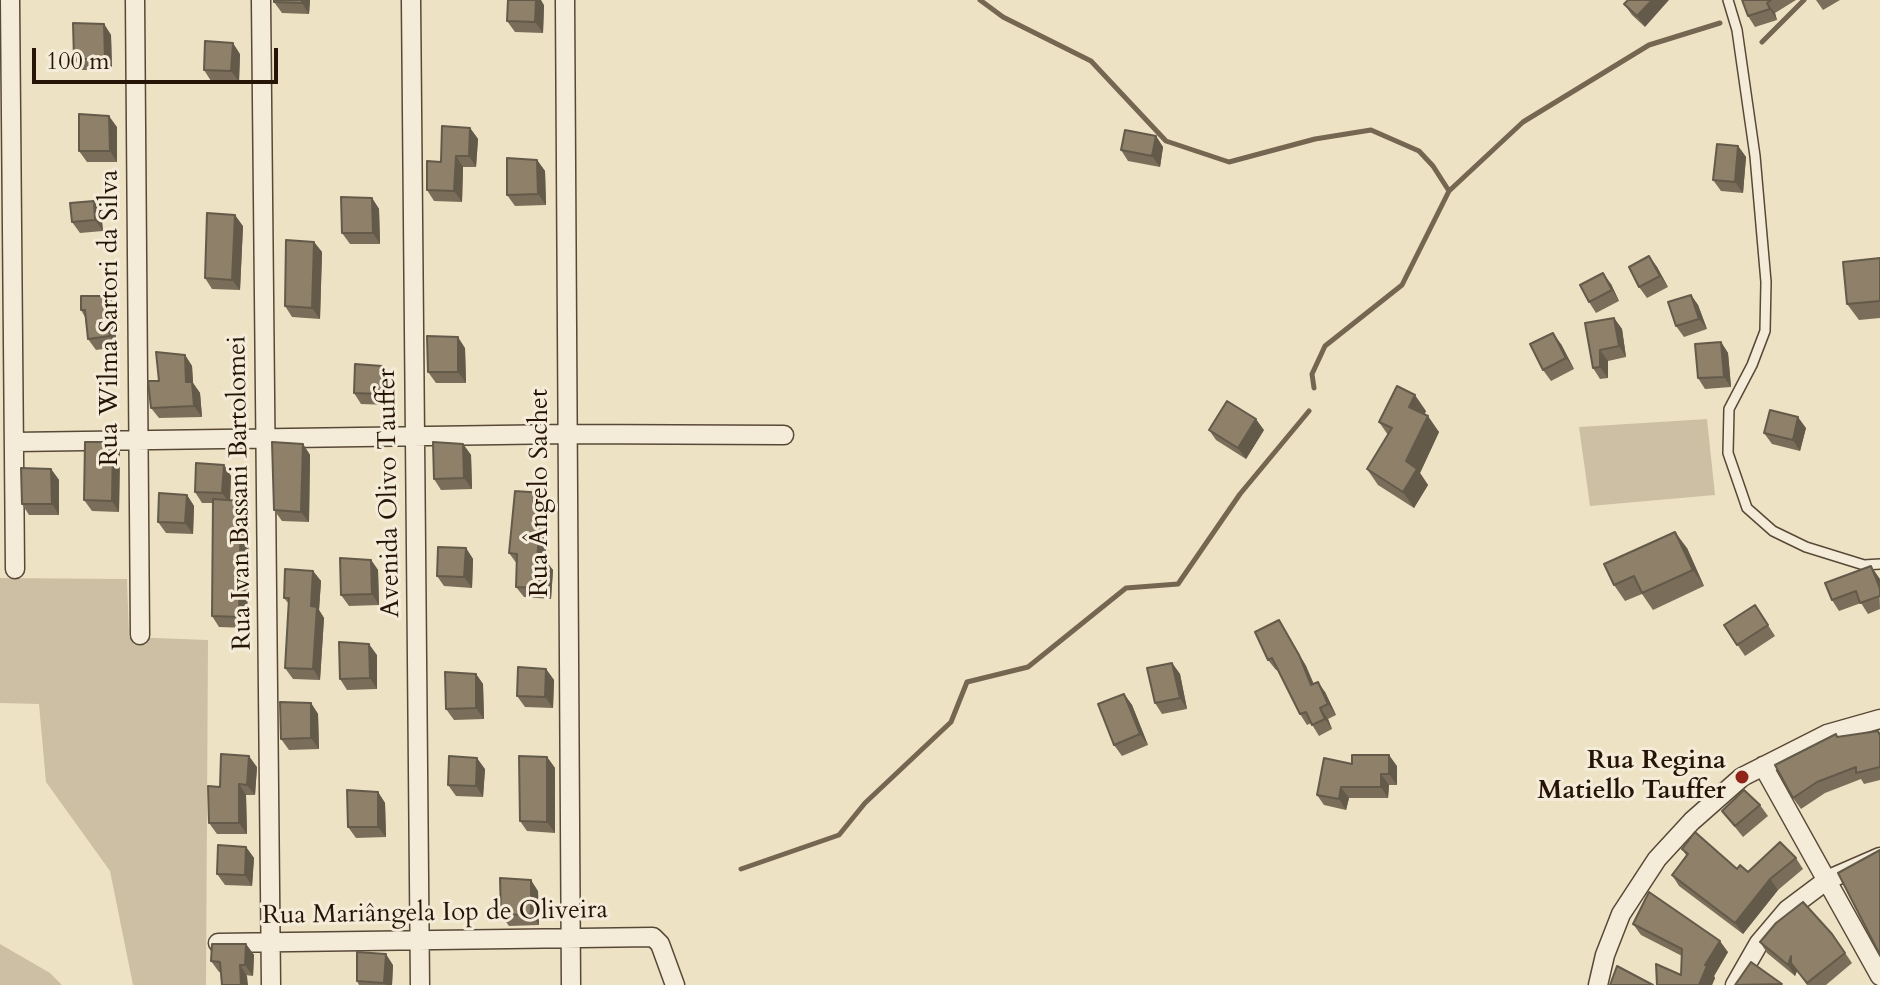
<!DOCTYPE html>
<meta charset="utf-8">
<style>
body{margin:0}
#map{position:relative;width:1880px;height:985px;overflow:hidden;background:#eee2c4;font-family:Cardo,serif}
canvas{display:block}
.scale{position:absolute;left:32px;top:48px;width:246px;height:36px;box-sizing:border-box;border:4px solid #261507;border-top:0;padding-left:10px;font-size:24px;line-height:28px;white-space:nowrap;color:#261507;-webkit-text-stroke:6px #f4ecd9;paint-order:stroke}
</style>
<div id="map">
<canvas width="1880" height="985"></canvas>
<div class="scale">100 m</div>
</div>
<script>
const ctx = document.querySelector('canvas').getContext('2d');
ctx.lineJoin = 'round';
function fillPath(path, color) {
  ctx.fillStyle = color;
  ctx.fill(path, 'evenodd');
}
function shape(rows) {
  const path = new Path2D();
  for (const r of rows) {
    path.moveTo(r[0], r[1]);
    for (let i = 2; i < r.length; i += 2) path.lineTo(r[i], r[i + 1]);
  }
  return path;
}
function stroke(path, color, width, dash) {
  ctx.strokeStyle = color;
  ctx.lineWidth = width;
  ctx.lineCap = dash ? 'butt' : 'round';
  ctx.setLineDash(dash || []);
  ctx.stroke(path);
}
function label(font, color, halo, rows, align = 'center') {
  ctx.font = font + ' Cardo,serif';
  ctx.lineWidth = 6;
  ctx.setLineDash([]);
  ctx.textBaseline = 'middle';
  ctx.strokeStyle = halo;
  ctx.fillStyle = color;
  for (const [text, x, y, turn = 0] of rows) {
    ctx.save();
    ctx.translate(x, y);
    ctx.rotate((+turn || 0) * Math.PI / 180);
    ctx.textAlign = isNaN(turn) ? turn : align;
    if (halo) ctx.strokeText(text, 0, 0);
    ctx.fillText(text, 0, 0);
    ctx.restore();
  }
}
fillPath(shape([
 [1707,419,1715,495,1590,506,1579,427],
 [0,578,127,579,129,637,208,640,206,985,133,985,110,871,46,782,39,704,0,703],
 [0,944,50,973,62,985,0,985]
]), '#ccbfa4');
stroke(shape([
 [980,0,1003,17,1091,61,1166,141,1229,162,1315,139,1371,130,1419,151,1433,166,1449,191],
 [1762,42,1804,0],
 [1314,388,1312,374,1325,346,1402,285,1449,191,1523,122,1649,45,1720,23],
 [741,869,839,835,865,803,951,722,967,682,1028,667,1126,588,1178,584,1240,494,1309,411]
]), '#756652', 5);
const lane = shape([
 [1728,0,1737,30,1755,156,1766,282,1765,331,1752,365,1729,409,1728,453,1747,508,1773,531,1806,547,1864,565,1880,564]
]);
const street = shape([
 [10,0,15,569],
 [135,0,140,635],
 [261,0,271,985],
 [411,0,420,985],
 [565,0,571,985],
 [15,442,567,434,784,435],
 [1763,766,1880,976],
 [218,943,653,937,660,944,675,985],
 [1598,985,1605,955,1621,914,1657,859,1692,821,1742,777,1827,734,1880,719],
 [1735,985,1759,943,1787,910,1827,880,1880,857]
]);
stroke(lane, '#584836', 12);
stroke(street, '#584836', 21);
stroke(lane, '#f4ecd9', 9);
stroke(street, '#f4ecd9', 18);
fillPath(shape([
 [310,0,309,14,282,13,274,2],
 [1628,0,1645,27,1632,15,1624,4],
 [1742,0,1796,0,1775,13,1777,20,1755,27,1748,16],
 [1816,0,1840,0,1823,10],
 [544,5,543,33,515,32,507,21],
 [104,24,111,35,112,70,82,70,74,59],
 [240,54,239,82,211,81,204,70],
 [117,127,117,162,87,162,79,151],
 [470,128,478,139,476,167,463,167,462,202,434,201,427,190,441,162],
 [1156,136,1163,147,1160,167,1128,161,1121,150],
 [1738,146,1746,157,1743,193,1721,191,1713,180],
 [537,160,545,171,546,205,515,206,507,195],
 [372,198,379,209,380,244,350,244,342,233],
 [101,212,103,231,80,233,72,222],
 [243,226,240,290,212,289,205,278],
 [314,242,322,252,320,319,292,317,285,306],
 [1649,256,1657,267,1668,287,1647,298,1639,287],
 [1880,258,1880,318,1859,320,1847,304],
 [1611,284,1619,301,1596,313,1589,302],
 [1691,295,1698,305,1707,329,1684,337,1676,326],
 [109,296,116,307,116,321,114,321,117,347,96,350,88,339,85,317,81,310],
 [1614,318,1622,329,1626,357,1608,361,1608,378,1600,379,1593,368],
 [1721,342,1728,353,1731,387,1705,389,1698,378],
 [1561,344,1574,369,1551,381,1543,370],
 [465,348,466,383,436,383,428,372],
 [185,355,192,366,193,383,200,393,202,417,159,418,151,408,159,381],
 [382,366,390,377,389,405,361,404,354,393],
 [1426,411,1424,415,1439,432,1420,473,1428,485,1414,508,1378,485,1367,469,1388,435,1379,422],
 [1806,428,1800,451,1772,444,1764,433],
 [1209,430,1264,430,1246,459,1216,440],
 [303,444,310,455,309,522,282,521,274,510],
 [463,444,471,455,472,489,441,490,434,479],
 [120,452,119,512,92,511,84,500],
 [224,465,231,476,230,500,241,501,249,511,247,628,219,627,212,616,213,503,202,503,195,492],
 [51,469,59,480,59,515,29,515,22,504],
 [543,493,550,504,545,560,553,570,551,599,524,597,516,587,517,564,509,553],
 [187,495,194,506,193,534,166,533,158,522],
 [466,548,473,559,472,588,444,586,437,576],
 [1687,548,1704,586,1653,610,1642,594,1625,601,1614,585],
 [371,560,378,570,379,605,349,606,341,595],
 [313,571,321,581,319,610,324,618,320,680,293,679,285,668,289,604,284,598],
 [1879,577,1880,609,1868,614,1861,603,1839,611,1832,600],
 [1755,605,1775,636,1745,656,1724,625],
 [1279,620,1306,666,1314,684,1325,692,1336,715,1328,719,1332,729,1319,736,1311,723,1307,725,1300,714,1278,670,1276,670,1268,660],
 [377,655,377,689,347,690,340,679],
 [1172,663,1180,674,1187,709,1162,714,1155,703],
 [546,669,554,680,553,708,525,707,517,696],
 [476,674,483,684,484,719,454,720,446,709],
 [1124,694,1132,705,1148,745,1122,756,1114,745],
 [311,703,318,714,319,749,289,750,281,739],
 [1878,731,1880,733,1880,780,1864,784,1861,779,1825,793,1801,809,1793,798,1836,734,1838,737],
 [547,757,555,768,555,833,527,831,520,821],
 [1352,764,1397,766,1397,785,1389,785,1388,798,1349,798,1346,810,1324,805,1317,795],
 [257,767,255,795,246,795,247,834,217,834,209,823,220,787],
 [485,769,483,797,456,796,448,785],
 [378,792,385,803,386,837,356,838,348,827],
 [1760,805,1768,816,1743,837,1722,811],
 [246,847,254,858,252,886,225,885,217,874],
 [1682,849,1748,872,1796,858,1803,869,1778,890,1743,934,1679,886,1672,875,1686,855],
 [538,891,539,925,509,926,501,915],
 [1633,924,1728,952,1714,976,1715,978,1712,985,1657,985,1681,975,1682,956,1641,935],
 [1832,934,1852,963,1826,985,1807,985,1797,971,1795,976,1767,953,1760,942],
 [246,944,254,955,253,976,219,972,211,961],
 [393,965,392,985,359,985,357,981]
]), '#7a6e5a');
fillPath(shape([
 [302,0,310,0,309,14,302,3],
 [536,0,541,0,544,5,543,33,535,22],
 [1652,0,1669,0,1645,27,1637,16],
 [1767,3,1775,13,1777,20,1770,9],
 [104,24,111,35,112,70,105,59],
 [233,43,240,54,239,82,231,71],
 [109,116,117,127,117,162,110,151],
 [470,128,478,139,476,167,469,156],
 [1156,136,1163,147,1160,167,1152,156],
 [1738,146,1746,157,1743,193,1735,182],
 [456,156,463,167,462,202,454,191],
 [537,160,545,171,546,205,538,194],
 [372,198,379,209,380,244,373,233],
 [94,201,101,212,103,231,95,220],
 [235,215,243,226,240,290,232,280],
 [314,242,322,252,320,319,312,308],
 [1649,256,1657,267,1668,287,1660,276],
 [1603,273,1611,284,1619,301,1612,290],
 [1691,295,1698,305,1707,329,1699,319],
 [109,296,116,307,116,321,109,310],
 [106,310,114,321,117,347,110,336],
 [1614,318,1622,329,1626,357,1619,346],
 [1553,333,1561,344,1574,369,1566,358],
 [458,337,465,348,466,383,458,372],
 [1721,342,1728,353,1731,387,1724,377],
 [1600,350,1608,361,1608,378,1600,367],
 [185,355,192,366,193,383,200,393,202,417,194,406,186,382],
 [382,366,390,377,389,405,381,394],
 [1415,395,1426,411,1420,423,1409,407],
 [1428,416,1439,432,1420,473,1428,485,1414,508,1403,492,1406,461],
 [1798,417,1806,428,1800,451,1793,440],
 [1256,419,1264,430,1246,459,1238,448],
 [113,442,120,452,119,512,112,501],
 [303,444,310,455,309,522,301,512],
 [463,444,471,455,472,489,464,478],
 [224,465,231,476,230,504,222,493],
 [51,469,59,480,59,515,52,504],
 [543,493,550,504,545,560,553,570,551,599,543,588,537,559],
 [187,495,194,506,193,534,185,523],
 [241,501,249,511,247,628,239,617],
 [1675,532,1687,548,1704,586,1693,570],
 [466,548,473,559,472,588,464,577],
 [371,560,378,570,379,605,372,594],
 [1871,566,1880,579,1880,589],
 [313,571,321,581,319,610,324,618,320,680,313,669,311,606],
 [1279,620,1306,666,1318,696,1311,685],
 [369,644,377,655,377,689,370,678],
 [1172,663,1180,674,1187,709,1180,698],
 [546,669,554,680,553,708,545,697],
 [476,674,483,684,484,719,476,708],
 [1318,682,1325,692,1336,715,1328,704],
 [1124,694,1132,705,1148,745,1140,734],
 [311,703,318,714,319,749,311,738],
 [1320,708,1328,719,1332,729,1325,719],
 [1389,755,1397,766,1397,785,1389,774],
 [249,756,257,767,255,795,247,785],
 [547,757,555,768,555,833,547,822],
 [477,758,485,769,483,797,476,786],
 [1381,774,1389,785,1388,798,1381,787],
 [239,784,246,795,247,834,239,823],
 [1341,787,1349,798,1346,810,1339,799],
 [378,792,385,803,386,837,378,827],
 [246,847,254,858,252,886,245,875],
 [1770,879,1778,890,1743,934,1735,923],
 [531,880,538,891,539,925,531,914],
 [1720,941,1728,952,1714,976,1715,978,1712,985,1699,985,1705,965],
 [246,944,254,955,253,976,245,965],
 [386,954,393,965,392,985,386,985,384,983],
 [1791,956,1797,971,1795,976,1788,965],
 [240,965,247,976,248,985,241,985]
]), '#635a4a');
const building = shape([
 [274,0,302,0,302,3,274,2,274,0],
 [508,0,536,0,535,22,507,21,508,0],
 [1628,0,1652,0,1637,16,1624,4,1628,0],
 [1742,0,1771,0,1767,3,1770,9,1748,16,1742,0],
 [73,23,104,24,105,59,74,59,73,23],
 [205,41,233,43,231,71,204,70,205,41],
 [79,114,109,116,110,151,79,151,79,114],
 [442,126,470,128,469,156,456,156,454,191,427,190,427,161,441,162,442,126],
 [1125,130,1156,136,1152,156,1121,150,1125,130],
 [1717,144,1738,146,1735,182,1713,180,1717,144],
 [507,158,537,160,538,194,507,195,507,158],
 [341,197,372,198,373,233,342,233,341,197],
 [94,201,95,220,72,222,70,203,94,201],
 [207,213,235,215,232,280,205,278,207,213],
 [286,240,314,242,312,308,285,306,286,240],
 [1649,256,1660,276,1639,287,1629,267,1649,256],
 [1880,258,1880,301,1847,304,1843,262,1880,258],
 [1603,273,1612,290,1589,302,1580,285,1603,273],
 [1691,295,1699,319,1676,326,1668,302,1691,295],
 [81,296,109,296,109,310,106,310,110,336,88,339,85,310,81,310,81,296],
 [1614,318,1619,346,1600,350,1600,367,1593,368,1585,323,1614,318],
 [1553,333,1566,358,1543,370,1530,344,1553,333],
 [427,336,458,337,458,372,428,372,427,336],
 [1721,342,1724,377,1698,378,1695,344,1721,342],
 [156,352,185,355,186,382,192,382,194,406,151,408,148,381,159,381,156,352],
 [355,364,382,366,381,394,354,393,355,364],
 [1397,386,1415,395,1409,407,1428,416,1406,461,1417,469,1403,492,1367,469,1392,428,1379,422,1397,386],
 [1227,401,1256,419,1238,448,1209,430,1227,401],
 [1770,410,1798,417,1793,440,1764,433,1770,410],
 [85,442,113,442,112,501,84,500,85,442],
 [272,442,303,444,301,512,274,510,272,442],
 [433,442,463,444,464,478,434,479,433,442],
 [196,463,224,465,222,493,195,492,196,463],
 [21,468,51,469,52,504,22,504,21,468],
 [515,491,543,493,537,559,545,559,543,588,516,587,517,554,509,553,515,491],
 [159,493,187,495,185,523,158,522,159,493],
 [213,499,241,501,239,617,212,616,213,499],
 [1675,532,1693,570,1642,593,1634,576,1614,585,1604,564,1675,532],
 [438,547,466,548,464,577,437,576,438,547],
 [340,558,371,560,372,594,341,595,340,558],
 [1871,566,1880,589,1880,596,1860,603,1856,591,1832,600,1825,583,1871,566],
 [285,569,313,571,311,606,317,607,313,669,285,668,289,598,284,598,285,569],
 [1755,605,1768,625,1737,645,1724,625,1755,605],
 [1279,620,1299,655,1311,685,1318,682,1328,704,1320,708,1325,719,1312,725,1306,712,1300,714,1272,658,1268,660,1255,632,1279,620],
 [339,642,369,644,370,678,340,679,339,642],
 [1172,663,1180,698,1155,703,1147,668,1172,663],
 [518,667,546,669,545,697,517,696,518,667],
 [445,672,476,674,476,708,446,709,445,672],
 [1124,694,1140,734,1114,745,1098,704,1124,694],
 [280,702,311,703,311,738,281,739,280,702],
 [1878,731,1879,734,1880,733,1880,767,1856,773,1856,767,1817,782,1793,798,1775,765,1836,734,1837,737,1878,731],
 [221,754,249,756,247,785,239,784,239,823,209,823,208,786,220,787,221,754],
 [1352,755,1389,755,1389,774,1381,774,1381,787,1341,787,1339,799,1317,795,1324,758,1352,764,1352,755],
 [449,756,477,758,476,786,448,785,449,756],
 [519,756,547,757,547,822,520,821,519,756],
 [347,790,378,792,378,827,348,827,347,790],
 [1744,790,1760,805,1735,826,1722,811,1744,790],
 [1695,832,1737,869,1740,865,1748,872,1780,842,1796,858,1770,879,1735,923,1672,875,1688,854,1682,849,1695,832],
 [218,845,246,847,245,875,217,874,218,845],
 [1880,850,1880,955,1838,873,1880,850],
 [500,878,531,880,531,914,501,915,500,878],
 [1649,892,1720,941,1705,965,1707,966,1699,985,1657,985,1656,964,1681,975,1682,949,1633,924,1649,892],
 [1803,902,1832,934,1845,953,1807,983,1791,963,1791,956,1788,965,1760,942,1776,923,1803,902],
 [212,944,246,944,245,965,240,965,241,985,222,985,220,962,211,961,212,944],
 [357,952,386,954,384,983,357,981,357,952],
 [1751,962,1782,984,1735,985,1751,962],
 [1617,966,1653,985,1610,985,1617,966]
]);
fillPath(building, '#8e8069');
stroke(building, '#635a4a', 2);
for (const [x, y, r, color] of [
 [1742,777,8,"#8f2418"]
]) {
  const dot = new Path2D();
  dot.arc(x, y, r, 0, 2 * Math.PI);
  ctx.fillStyle = color;
  ctx.fill(dot);
  stroke(dot, '#f4ecd9', 3);
}
label('26px', '#261507', '#f4ecd9', [
 ["Rua Wilma Sartori da Silva",111,318,-90],
 ["Rua Ivan Bassani Bartolomei",241,493,-91],
 ["Avenida Olivo Tauffer",390,493,-91],
 ["Rua Ângelo Sachet",541,493,-90],
 ["Rua Mariângela Iop de Oliveira",435,914,-1]
]);
label('bold 26px', '#261507', '#f4ecd9', [
 ["Rua Regina",1726,762],
 ["Matiello Tauffer",1726,792]
], 'right');
</script>
